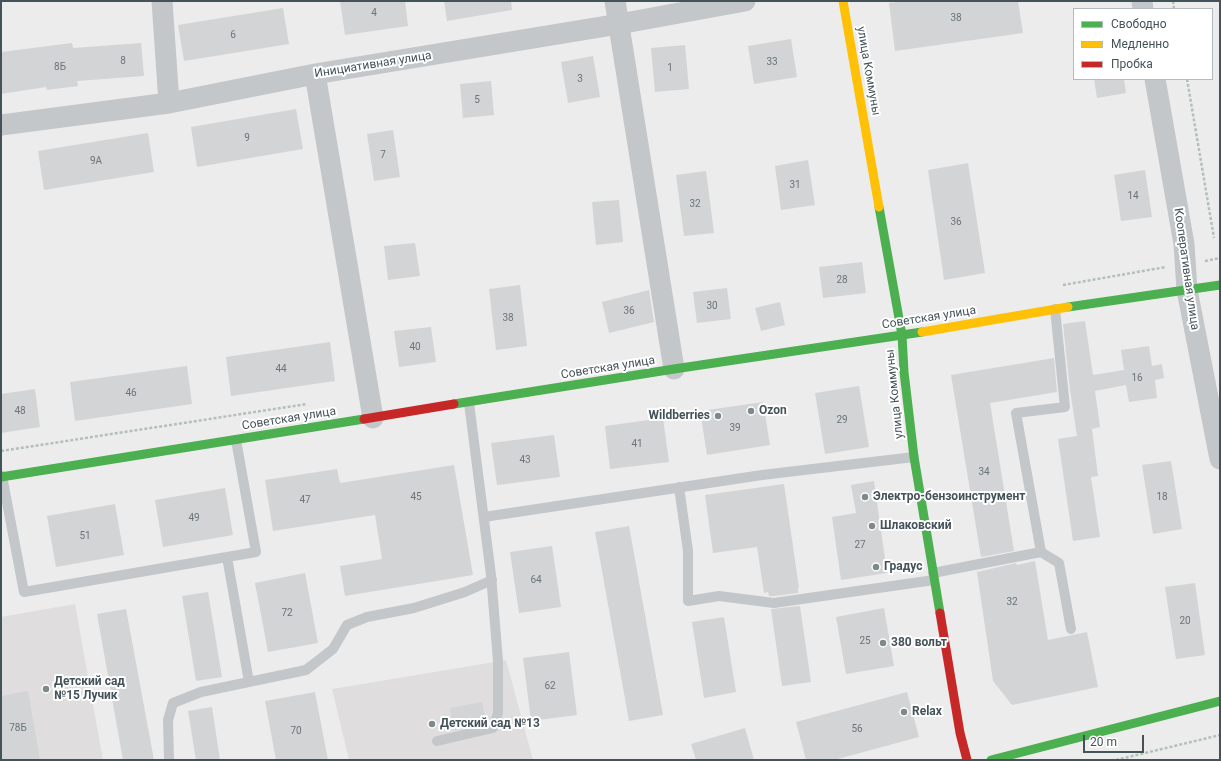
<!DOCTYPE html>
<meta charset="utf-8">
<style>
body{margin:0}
#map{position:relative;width:1221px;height:761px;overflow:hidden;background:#edecec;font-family:Roboto,sans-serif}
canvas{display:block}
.frame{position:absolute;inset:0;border:2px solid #445359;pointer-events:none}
.legend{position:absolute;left:1073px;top:8px;width:140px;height:72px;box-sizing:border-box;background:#fff;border:1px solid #b4babd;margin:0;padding:5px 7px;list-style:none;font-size:12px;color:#445359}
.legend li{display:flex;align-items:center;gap:8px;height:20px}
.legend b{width:20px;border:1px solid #b4babd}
.scale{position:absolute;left:1083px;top:735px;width:61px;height:18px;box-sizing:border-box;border:2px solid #445359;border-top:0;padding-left:5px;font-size:12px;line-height:14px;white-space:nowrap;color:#445359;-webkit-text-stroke:3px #fff;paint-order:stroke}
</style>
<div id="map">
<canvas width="1221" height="761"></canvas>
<div class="frame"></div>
<ul class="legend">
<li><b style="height:5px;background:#4caf50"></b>Свободно</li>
<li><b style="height:5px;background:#ffc107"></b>Медленно</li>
<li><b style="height:5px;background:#c62828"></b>Пробка</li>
</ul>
<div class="scale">20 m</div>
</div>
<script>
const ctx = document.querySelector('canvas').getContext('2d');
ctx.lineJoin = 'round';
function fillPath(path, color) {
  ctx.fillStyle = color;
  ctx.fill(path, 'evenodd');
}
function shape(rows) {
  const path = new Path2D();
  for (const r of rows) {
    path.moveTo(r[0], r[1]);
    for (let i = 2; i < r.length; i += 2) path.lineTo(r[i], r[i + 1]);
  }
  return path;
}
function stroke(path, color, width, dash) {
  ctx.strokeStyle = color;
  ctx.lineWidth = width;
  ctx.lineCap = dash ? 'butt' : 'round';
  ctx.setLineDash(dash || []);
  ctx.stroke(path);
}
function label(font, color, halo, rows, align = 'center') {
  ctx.font = font + ' Roboto,sans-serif';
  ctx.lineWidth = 4;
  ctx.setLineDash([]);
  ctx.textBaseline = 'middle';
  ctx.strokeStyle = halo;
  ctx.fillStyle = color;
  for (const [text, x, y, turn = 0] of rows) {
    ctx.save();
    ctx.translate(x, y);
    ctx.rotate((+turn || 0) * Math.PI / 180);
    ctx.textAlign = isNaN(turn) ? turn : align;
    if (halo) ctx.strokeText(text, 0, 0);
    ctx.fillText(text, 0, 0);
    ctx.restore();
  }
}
fillPath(shape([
 [75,604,103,760,1,760,1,617],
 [506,660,533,760,349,760,332,689]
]), '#dfddde');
fillPath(shape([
 [340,1,405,1,408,26,345,35],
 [444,1,511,1,512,10,447,21],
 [904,1,1018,1,1023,33,895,51,889,3],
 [283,8,289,44,184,61,178,25],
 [791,39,797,77,754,84,748,46],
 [72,43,73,48,141,43,144,76,77,81,78,86,47,90,46,87,1,94,1,52],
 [685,45,689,89,655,92,651,48],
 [593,56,600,97,568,103,561,62],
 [1094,79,1124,79,1126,93,1097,98],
 [491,81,494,115,463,118,460,84],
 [296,109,303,149,197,167,191,127],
 [393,130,400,177,374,181,367,134],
 [148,133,154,172,44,190,38,151],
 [808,160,815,205,781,210,775,166],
 [968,163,985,273,944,280,928,170],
 [1145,170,1152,217,1121,221,1114,175],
 [706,171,714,233,684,236,676,175],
 [619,200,623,242,596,245,592,202],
 [415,243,420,276,388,280,384,246],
 [862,262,866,293,823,298,819,267],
 [520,285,527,346,496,350,489,289],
 [727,288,731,319,697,323,693,292],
 [649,290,654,322,609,333,602,302],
 [780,302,785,325,761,331,755,308],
 [1085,321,1093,375,1124,370,1121,350,1149,346,1152,366,1162,364,1164,378,1155,380,1157,398,1129,402,1126,385,1095,391,1100,427,1092,429,1098,476,1091,477,1100,537,1073,541,1058,439,1077,436,1070,390,1063,324],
 [431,327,436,362,399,367,394,331],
 [330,342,335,381,231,396,226,357],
 [1054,358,1057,392,990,403,1014,551,981,557,951,375],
 [187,366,192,404,75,421,70,382],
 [859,386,869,447,825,454,815,393],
 [35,389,40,427,1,433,1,394],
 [763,402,770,445,707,455,700,411],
 [663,418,669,462,610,469,605,426],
 [554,435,560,477,497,485,491,443],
 [1171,461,1182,529,1153,534,1142,465],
 [454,465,473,575,345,596,340,566,382,559,375,515,273,531,265,480,337,469,340,483],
 [874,481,887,573,841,580,832,517,856,513,851,485],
 [784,484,799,588,798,588,798,593,774,596,769,596,768,592,764,593,757,547,713,553,705,495],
 [225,488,233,535,163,547,155,500],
 [115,504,124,555,56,567,47,516],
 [629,526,663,715,629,721,595,532],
 [552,546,561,607,519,613,510,552],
 [1035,561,1048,640,1087,632,1098,687,1012,705,993,681,977,572,1016,563,1017,565],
 [305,573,318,643,268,652,255,583],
 [1195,583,1205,655,1176,659,1165,587],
 [208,592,222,677,196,681,182,596],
 [800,606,811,682,782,686,771,609],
 [884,608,894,666,846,674,836,617],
 [126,609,154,760,123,760,97,614],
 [724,617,736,692,704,698,692,622],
 [569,652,577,715,531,721,523,658],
 [28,691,40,760,1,760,1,696],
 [315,692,328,760,276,760,265,701],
 [907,692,919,737,834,760,806,760,796,722],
 [482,702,486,723,454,730,450,708],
 [212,707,220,760,196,760,188,711],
 [745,728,754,760,696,760,691,744]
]), '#d3d4d5');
stroke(shape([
 [1173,1,1174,9],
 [1187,79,1214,238],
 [1205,261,1220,258],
 [1063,285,1166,267],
 [1,451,307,404],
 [1116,760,1220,735]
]), '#b3c0ba', 2.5, [3, 2]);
stroke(shape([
 [2,476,24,592,256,552,236,440],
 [679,487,688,551,688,601,719,596,774,603,934,580],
 [484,517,762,475,914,457],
 [1041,552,1016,413,1065,407,1055,309],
 [227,557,249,682],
 [933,573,1041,552,1059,563,1071,629],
 [437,741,493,728,498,713,498,661,491,575,469,403],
 [169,760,168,720,173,703,201,692,306,670,333,649,347,625,367,617,414,608,465,592,492,580]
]), '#c3c7c9', 10);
stroke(shape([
 [162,1,169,103],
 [615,1,674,369],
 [1142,1,1143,9],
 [315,74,373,418],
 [1155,79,1184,244,1187,290,1220,459],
 [1,125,169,103,315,74,619,24,745,1]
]), '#c3c7c9', 21);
stroke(shape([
 [879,207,902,335,904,372,914,457,940,613],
 [1068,307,1220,285],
 [454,404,674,369,922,332],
 [1,477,364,419],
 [991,760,1220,701]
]), '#4caf50', 9);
stroke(shape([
 [843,1,879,207],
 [922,332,1068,307]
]), '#ffc107', 9);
stroke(shape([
 [364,419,454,404],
 [940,613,960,733,967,760]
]), '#c62828', 9);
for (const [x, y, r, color] of [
 [751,411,4,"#7f898c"],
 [718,416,4,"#7f898c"],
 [865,497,4,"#7f898c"],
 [872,526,4,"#7f898c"],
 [876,567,4,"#7f898c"],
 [883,643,4,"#7f898c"],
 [46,689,4,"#7f898c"],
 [904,712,4,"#7f898c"],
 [432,724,4,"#7f898c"]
]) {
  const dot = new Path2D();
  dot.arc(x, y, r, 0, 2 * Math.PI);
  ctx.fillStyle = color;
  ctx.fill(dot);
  stroke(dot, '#fff', 1.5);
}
label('10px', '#697479', null, [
 ["4",374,13],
 ["38",956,18],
 ["6",233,35],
 ["8",123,61],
 ["33",772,62],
 ["8Б",60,67],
 ["1",670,68],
 ["3",580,79],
 ["5",477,100],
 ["9",247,138],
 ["7",383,155],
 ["9А",96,161],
 ["31",795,185],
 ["14",1133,196],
 ["32",695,204],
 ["36",956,222],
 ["28",842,280],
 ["30",712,306],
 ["36",629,311],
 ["38",508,318],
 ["40",415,347],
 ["44",281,369],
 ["16",1137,378],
 ["46",131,393],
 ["48",20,411],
 ["29",842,420],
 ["39",735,428],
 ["41",637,444],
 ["43",525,460],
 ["34",984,472],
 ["45",416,497],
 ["18",1162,497],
 ["47",305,500],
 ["49",194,518],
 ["51",85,536],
 ["27",860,545],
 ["64",536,580],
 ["32",1012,602],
 ["72",287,613],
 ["20",1185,621],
 ["25",865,641],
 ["62",550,686],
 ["78Б",18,728],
 ["56",857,729],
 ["70",296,731]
]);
label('12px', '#445359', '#fff', [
 ["Инициативная улица",373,65,-9],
 ["улица Коммуны",868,71,80],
 ["Кооперативная улица",1186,269,82],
 ["Советская улица",929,318,-9],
 ["Советская улица",608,368,-9],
 ["улица Коммуны",895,394,-96],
 ["Советская улица",289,419,-9]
]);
label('bold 12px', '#445359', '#fff', [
 ["Ozon",759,411],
 ["Wildberries",710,416,"right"],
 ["Электро-бензоинструмент",873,497],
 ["Шлаковский",880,526],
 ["Градус",884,567],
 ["380 вольт",891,643],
 ["Детский сад",54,682],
 ["№15 Лучик",54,696],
 ["Relax",912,712],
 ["Детский сад №13",440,724]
], 'left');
</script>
